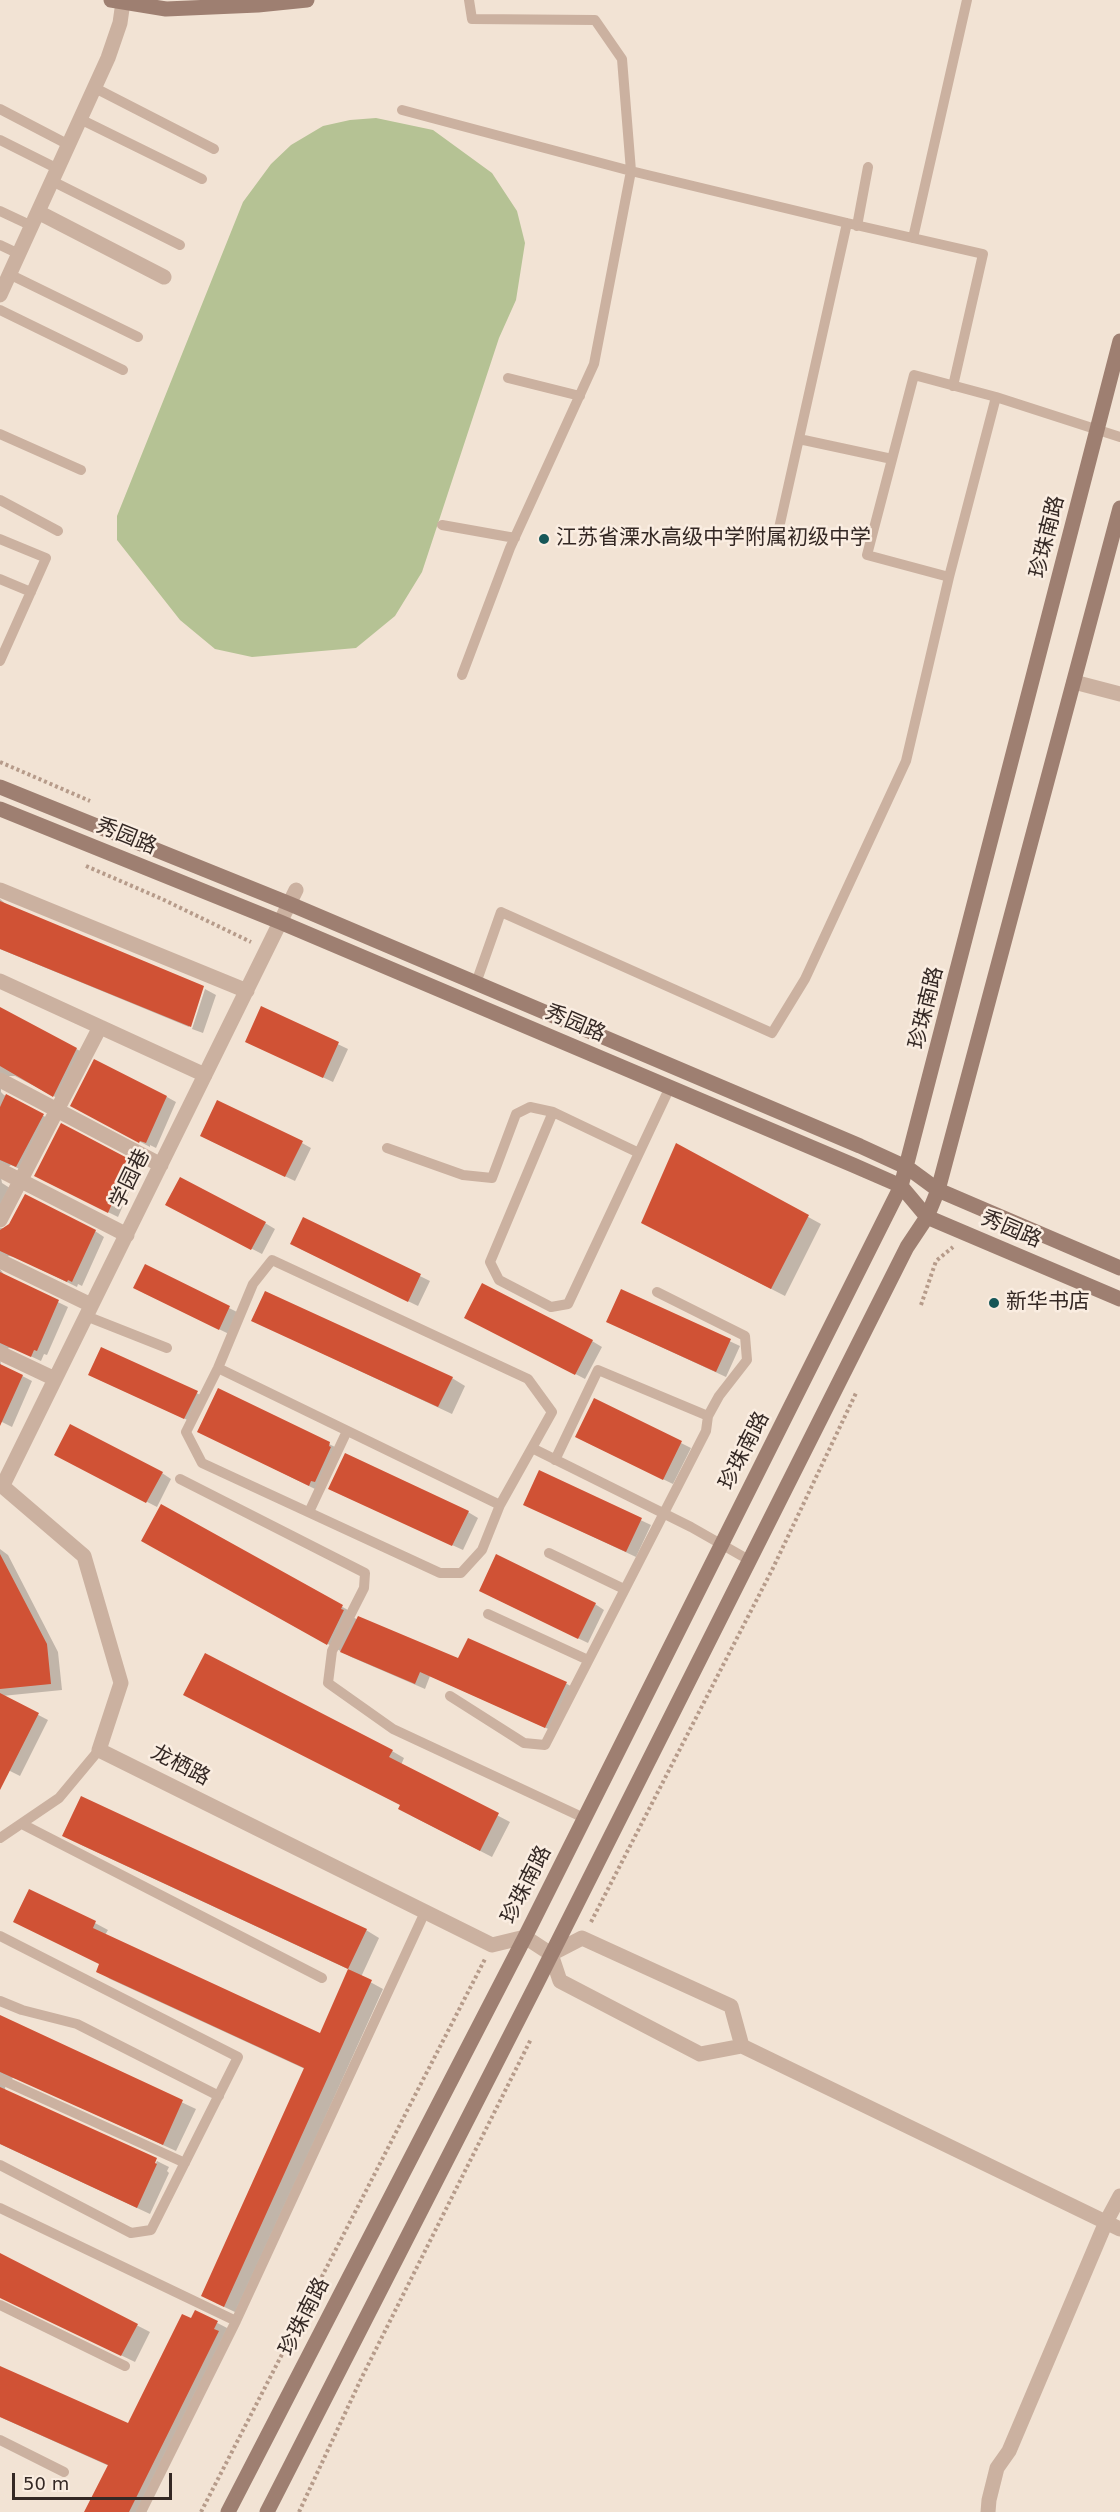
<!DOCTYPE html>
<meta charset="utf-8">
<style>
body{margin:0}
#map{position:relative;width:1120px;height:2512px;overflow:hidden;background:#f2e3d4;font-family:"DejaVu Sans",sans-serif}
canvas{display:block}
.scale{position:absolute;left:12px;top:2473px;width:160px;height:27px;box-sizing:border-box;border:3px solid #342824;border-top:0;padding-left:8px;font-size:18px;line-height:21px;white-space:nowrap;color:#342824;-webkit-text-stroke:4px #faede1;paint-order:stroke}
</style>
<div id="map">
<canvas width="1120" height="2512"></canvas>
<div class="scale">50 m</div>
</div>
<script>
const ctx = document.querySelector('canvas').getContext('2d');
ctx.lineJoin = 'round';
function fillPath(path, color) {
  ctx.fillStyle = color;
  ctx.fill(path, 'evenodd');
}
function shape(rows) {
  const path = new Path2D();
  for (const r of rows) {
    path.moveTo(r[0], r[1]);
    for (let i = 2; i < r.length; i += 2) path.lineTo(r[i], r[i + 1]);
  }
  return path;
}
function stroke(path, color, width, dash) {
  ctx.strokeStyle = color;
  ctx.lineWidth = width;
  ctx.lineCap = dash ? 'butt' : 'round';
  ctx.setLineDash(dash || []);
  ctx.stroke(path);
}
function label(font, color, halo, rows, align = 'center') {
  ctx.font = font + ' "DejaVu Sans","Noto Sans SC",sans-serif';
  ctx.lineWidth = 5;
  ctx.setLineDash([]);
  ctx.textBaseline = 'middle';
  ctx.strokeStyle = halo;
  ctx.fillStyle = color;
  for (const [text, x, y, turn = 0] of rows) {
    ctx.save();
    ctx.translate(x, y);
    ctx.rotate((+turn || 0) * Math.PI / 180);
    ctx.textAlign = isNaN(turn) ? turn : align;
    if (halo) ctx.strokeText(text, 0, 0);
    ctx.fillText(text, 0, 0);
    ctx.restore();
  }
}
fillPath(shape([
 [376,118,433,130,492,173,517,211,525,243,516,300,499,338,422,572,395,616,356,648,252,657,215,649,180,620,117,540,117,516,243,202,271,164,291,145,323,126,350,120]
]), '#b5c294');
fillPath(shape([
 [0,899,7,905,202,987,189,1027,0,949],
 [205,989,216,995,203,1033,192,1029],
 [262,1008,348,1049,333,1082,256,1046],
 [0,1010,86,1054,63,1101,15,1076,6,1076,1,1082,1,1092,4,1095,53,1121,26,1172,11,1165,0,1172,2,1183,16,1192,0,1226],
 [167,1097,176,1102,156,1148,150,1145,150,1147,82,1111],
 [62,1125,140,1167,118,1217,45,1181],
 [211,1141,302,1143,311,1148,295,1181],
 [677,1145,821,1224,785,1296,656,1230],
 [177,1210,265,1223,275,1229,262,1254],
 [304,1219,430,1281,418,1306,301,1249],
 [0,1228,95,1231,104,1237,82,1286,78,1284,77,1287,15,1257,9,1256,1,1262,0,1267],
 [145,1266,239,1313,229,1334,144,1293],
 [0,1269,5,1276,68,1307,47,1355,44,1354,41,1361,15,1349,9,1348,3,1352,0,1351],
 [622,1291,740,1346,726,1377,618,1327],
 [253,1321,452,1378,465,1386,452,1414],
 [476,1322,592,1341,602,1347,585,1379],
 [102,1349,207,1398,194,1423,100,1380],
 [0,1357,1,1365,32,1381,12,1427,0,1421],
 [208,1436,329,1444,339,1449,319,1491],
 [586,1442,681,1443,691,1448,673,1484],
 [66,1460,162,1473,171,1479,157,1507],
 [539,1472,651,1525,636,1557,534,1509],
 [340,1494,468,1512,478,1518,463,1550],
 [162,1506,355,1614,353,1617,358,1620,459,1660,468,1640,567,1684,576,1689,555,1732,430,1676,425,1689,351,1657,143,1540],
 [0,1549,8,1555,58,1652,62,1690,2,1696,48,1720,20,1776,0,1766],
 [490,1596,595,1604,604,1610,588,1643],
 [197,1701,392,1751,404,1758,401,1765,510,1822,492,1857,412,1816,401,1805],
 [77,1843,366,1930,379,1938,361,1977,383,1989,237,2313,216,2303,305,2069,110,1979,98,1971,101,1964,27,1928,95,1923,108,1930,105,1935,321,2035,350,1970],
 [0,2017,196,2109,176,2151,18,2079,13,2078,6,2083,5,2089,8,2093,153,2170,157,2161,169,2167,167,2171,169,2173,150,2214,0,2144],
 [0,2255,150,2332,135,2362,0,2297],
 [196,2312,231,2330,146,2512,86,2512,109,2466,0,2417,0,2368,129,2425]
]), '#0003');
fillPath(shape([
 [0,901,204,986,191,1027,0,949],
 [261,1006,339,1042,323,1078,245,1042],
 [0,1007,77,1048,53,1097,0,1066],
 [94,1059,167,1096,146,1143,140,1141,139,1143,70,1106],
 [6,1094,44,1114,16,1167,0,1160,0,1107],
 [217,1100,303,1141,285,1177,200,1136],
 [61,1123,131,1160,108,1213,34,1176],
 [676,1143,809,1215,771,1289,641,1223],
 [180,1177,266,1222,251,1250,165,1205],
 [25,1194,96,1230,72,1282,68,1280,67,1282,0,1251,0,1230,9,1224],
 [303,1217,421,1274,408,1302,290,1244],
 [145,1264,230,1306,219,1330,133,1288],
 [0,1272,59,1300,37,1351,34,1350,31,1357,0,1343],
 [482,1283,593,1340,575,1375,464,1318],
 [621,1289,731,1339,716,1372,606,1322],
 [265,1291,453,1377,438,1407,251,1321],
 [101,1347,198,1391,184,1419,88,1375],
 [0,1364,23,1375,0,1426],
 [218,1388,330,1442,329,1446,331,1447,315,1482,311,1481,309,1486,197,1432],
 [594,1398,682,1441,663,1480,575,1437],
 [70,1424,163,1472,146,1503,54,1455],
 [345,1453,469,1511,452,1546,328,1489],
 [539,1470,642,1518,626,1552,523,1505],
 [161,1504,343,1605,341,1609,344,1610,327,1645,141,1541],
 [0,1554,47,1644,51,1684,0,1689],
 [496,1554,596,1603,578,1639,479,1591],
 [358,1616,458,1658,468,1638,567,1682,545,1728,420,1672,415,1684,340,1652],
 [205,1653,393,1750,389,1757,499,1813,480,1851,398,1809,400,1805,183,1695],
 [0,1693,39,1713,0,1790],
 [81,1796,367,1929,348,1969,62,1836],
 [29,1889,96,1921,93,1928,320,2033,348,1969,372,1980,224,2307,201,2296,304,2068,96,1972,99,1964,13,1922],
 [0,2015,183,2100,163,2145,0,2072],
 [0,2087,157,2158,155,2163,157,2164,137,2208,0,2144],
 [0,2253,138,2324,121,2356,0,2298],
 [195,2310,218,2321,214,2329,219,2331,129,2512,84,2512,108,2465,0,2417,0,2366,128,2423,182,2314,191,2318]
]), '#d05235');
stroke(shape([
 [0,762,90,801],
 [86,866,162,899,251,942],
 [921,1305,936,1261,953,1247],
 [591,1922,773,1568,856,1393],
 [201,2512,485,1959],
 [299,2512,361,2379,531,2039]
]), '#b69b8a', 4, [3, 3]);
stroke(shape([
 [95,88,214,149],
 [0,109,69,145],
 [402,110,631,171,622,59,595,20,472,19,469,0],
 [80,119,202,179],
 [0,140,58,169],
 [52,181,180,245],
 [0,211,32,226],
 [857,226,868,167],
 [913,238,967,0],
 [0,245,19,254],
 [9,274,138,337],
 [0,310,123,370],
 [508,378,580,396],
 [996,397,949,577,867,555,914,375,996,397,1120,437],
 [0,434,81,470],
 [799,439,892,459],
 [0,500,58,531],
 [442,525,515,538],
 [777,537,847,223,983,254,953,386],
 [0,539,46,558,0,661],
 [0,579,31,592],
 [462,675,510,548,594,364,631,171,847,223],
 [476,983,501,912,772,1033,805,979,906,761,949,577],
 [387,1148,463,1175,492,1178,516,1114,530,1107,553,1112],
 [639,1153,553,1112,490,1262,499,1280,551,1307,568,1304,670,1087],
 [86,1316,167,1348],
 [218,1368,500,1505,552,1412,528,1379,272,1260,253,1284,218,1368,186,1432,202,1463,440,1573,461,1573,482,1550,500,1505],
 [532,1448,691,1527,749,1560],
 [555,1460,598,1370,708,1416,719,1396,747,1360,745,1336,657,1292],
 [180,1479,365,1573,364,1588,332,1651,328,1683,393,1729,584,1818],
 [309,1512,347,1431],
 [549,1553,624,1589],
 [488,1614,588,1660],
 [450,1696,524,1743,545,1745,706,1431,708,1416],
 [22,1824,322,1978],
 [0,1838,59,1798,99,1750],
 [0,1936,238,2057,151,2230,131,2233,0,2165],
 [0,2001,22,2010,77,2024,219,2096],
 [0,2079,185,2163],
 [0,2208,236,2321],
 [0,2305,125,2366],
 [0,2440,64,2472],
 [141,2512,236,2321,425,1912]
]), '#cbb1a0', 10);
stroke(shape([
 [38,212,164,277],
 [0,295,108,58,120,23,123,2],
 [1074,682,1120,694],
 [0,890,247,991],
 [0,981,205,1075],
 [0,1080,161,1165],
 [0,1170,127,1235],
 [0,1220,100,1027],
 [0,1261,91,1305],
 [0,1353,55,1379],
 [0,1484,84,1556,121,1683,99,1750,492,1945,525,1937,551,1954,560,1981,700,2054,742,2046],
 [3,1485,296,890],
 [551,1954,582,1938,731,2006,742,2046,1120,2229],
 [988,2512,989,2500,997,2468,1009,2451,1106,2222,1120,2196]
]), '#cbb1a0', 15);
stroke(shape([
 [111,0,166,9,258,5,307,0],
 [0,787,290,904,860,1146,908,1168,938,1190,1120,1268],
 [0,809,280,922,853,1165,901,1186,927,1217,1120,1299],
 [228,2512,525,1937,901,1186,1120,341],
 [267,2512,537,1983,907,1247,927,1217,938,1190,1120,508]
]), '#9e7f71', 15);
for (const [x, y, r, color] of [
 [544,539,6,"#175758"],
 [994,1303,6,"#175758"]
]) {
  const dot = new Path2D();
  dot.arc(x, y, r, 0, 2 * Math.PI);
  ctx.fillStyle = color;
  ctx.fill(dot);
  stroke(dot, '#faede1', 2);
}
label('21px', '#342824', '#faede1', [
 ["珍珠南路",1048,537,-76],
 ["秀园路",126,837,22],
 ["珍珠南路",927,1008,-76],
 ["秀园路",575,1024,23],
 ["学园巷",131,1179,-64],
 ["秀园路",1011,1230,23],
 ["珍珠南路",745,1451,-63],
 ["龙栖路",180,1766,27],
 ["珍珠南路",527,1885,-63],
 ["珍珠南路",305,2317,-63]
]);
label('21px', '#342824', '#faede1', [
 ["江苏省溧水高级中学附属初级中学",556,539],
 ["新华书店",1006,1303]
], 'left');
</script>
